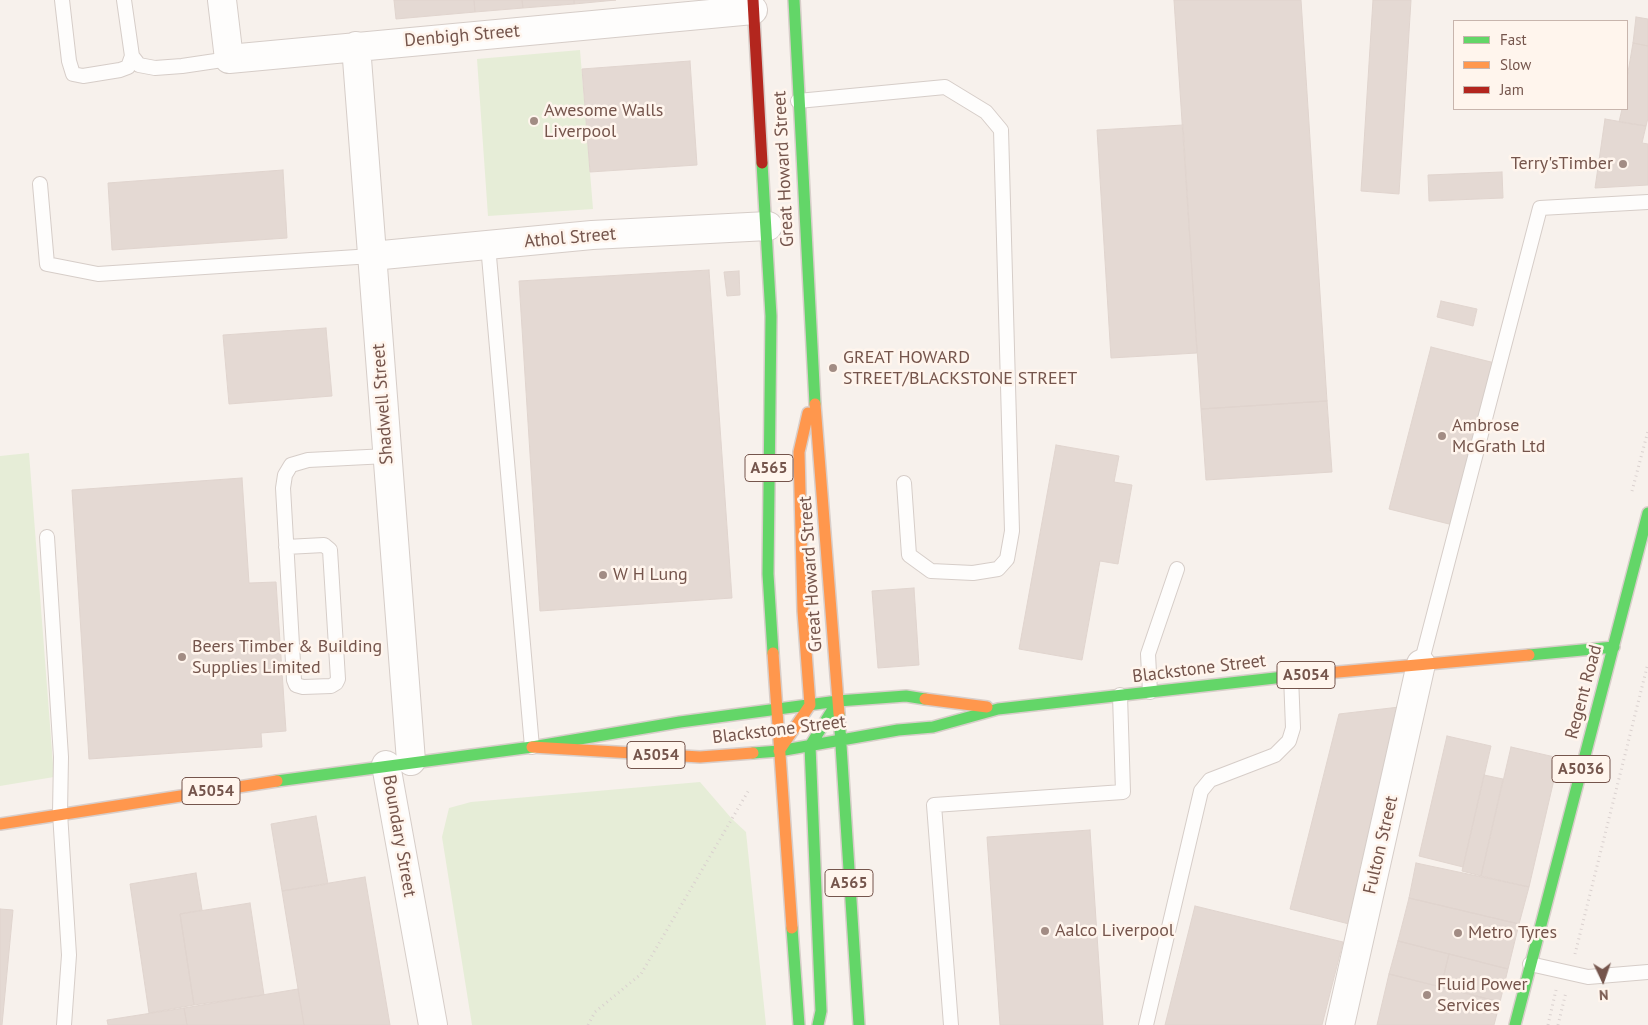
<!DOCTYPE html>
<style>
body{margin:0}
#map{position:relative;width:1648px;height:1025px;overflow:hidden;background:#f7f1ec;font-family:"PT Sans",sans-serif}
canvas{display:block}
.legend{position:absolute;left:1453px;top:20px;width:175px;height:90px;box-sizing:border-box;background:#fff5ed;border:1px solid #c8b5ad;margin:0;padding:6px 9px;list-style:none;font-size:15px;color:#75554c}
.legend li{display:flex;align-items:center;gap:10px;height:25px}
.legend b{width:25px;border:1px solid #c8b5ad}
.north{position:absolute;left:1578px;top:955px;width:50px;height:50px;-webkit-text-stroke:4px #fff5ed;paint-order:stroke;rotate:177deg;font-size:14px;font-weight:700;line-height:20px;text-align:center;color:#75554c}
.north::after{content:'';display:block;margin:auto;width:18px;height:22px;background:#75554c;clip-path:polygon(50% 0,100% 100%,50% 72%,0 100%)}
</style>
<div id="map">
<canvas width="1648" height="1025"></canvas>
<ul class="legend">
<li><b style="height:6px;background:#63d668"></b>Fast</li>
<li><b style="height:6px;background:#ff974d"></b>Slow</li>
<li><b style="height:6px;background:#b3261e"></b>Jam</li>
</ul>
<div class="north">N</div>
</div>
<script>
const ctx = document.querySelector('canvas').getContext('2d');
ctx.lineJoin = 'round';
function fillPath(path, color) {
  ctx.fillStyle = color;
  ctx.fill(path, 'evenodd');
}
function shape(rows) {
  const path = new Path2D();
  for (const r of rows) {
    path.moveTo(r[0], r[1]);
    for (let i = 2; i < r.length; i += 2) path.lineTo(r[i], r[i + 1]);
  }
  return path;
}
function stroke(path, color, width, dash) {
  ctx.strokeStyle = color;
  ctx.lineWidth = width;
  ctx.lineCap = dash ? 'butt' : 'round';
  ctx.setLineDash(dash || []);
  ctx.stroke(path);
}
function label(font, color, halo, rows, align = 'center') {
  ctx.font = font + ' "PT Sans",sans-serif';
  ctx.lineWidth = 5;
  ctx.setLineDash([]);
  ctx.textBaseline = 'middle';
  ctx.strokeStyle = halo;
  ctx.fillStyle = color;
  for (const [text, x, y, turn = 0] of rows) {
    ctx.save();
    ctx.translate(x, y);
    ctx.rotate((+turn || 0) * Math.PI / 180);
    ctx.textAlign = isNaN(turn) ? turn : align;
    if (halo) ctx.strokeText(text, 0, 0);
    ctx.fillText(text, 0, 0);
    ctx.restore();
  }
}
fillPath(shape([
 [580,50,593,209,488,216,477,59],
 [29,453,54,777,0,786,0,456],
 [700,782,732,819,746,832,766,1025,472,1025,442,837,449,808,471,802]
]), '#e6edd7');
const building = shape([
 [394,0,474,0,475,12,396,19,394,0],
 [474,0,522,0,523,8,475,12,474,0],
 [522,0,574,0,574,4,523,8,522,0],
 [574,0,616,0,574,4,574,0],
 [1174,0,1301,0,1327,401,1201,409,1174,0],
 [1373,0,1411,0,1399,194,1361,191,1373,0],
 [1636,17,1648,19,1648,46,1633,43,1636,17],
 [1633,43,1648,46,1648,118,1646,126,1619,122,1622,109,1627,109,1627,78,1633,43],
 [690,61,697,165,590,172,582,69,690,61],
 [1605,119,1646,126,1642,143,1648,144,1648,185,1595,188,1605,119],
 [1183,125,1197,353,1111,358,1097,130,1183,125],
 [283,170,287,238,112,250,108,183,283,170],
 [1502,172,1503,198,1429,201,1428,175,1502,172],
 [709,270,732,598,540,611,519,281,709,270],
 [739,271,740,295,727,296,724,272,739,271],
 [1441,301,1477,309,1473,326,1437,317,1441,301],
 [326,328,332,396,229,404,223,335,326,328],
 [1431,347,1495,363,1453,525,1389,509,1431,347],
 [1327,401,1332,472,1206,480,1201,409,1327,401],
 [1056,445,1119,456,1114,482,1132,485,1118,564,1100,561,1082,660,1019,649,1056,445],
 [242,478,249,583,276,582,286,731,261,733,262,747,89,759,72,490,242,478],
 [914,588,919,665,878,668,872,591,914,588],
 [1408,706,1353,925,1290,909,1339,714,1408,706],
 [1447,736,1491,746,1463,867,1419,856,1447,736],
 [1511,747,1559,758,1529,887,1481,876,1511,747],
 [1484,775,1503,779,1481,876,1462,871,1484,775],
 [316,816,328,884,282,891,271,824,316,816],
 [1090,830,1103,1025,1000,1025,987,837,1090,830],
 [1416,863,1529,887,1519,924,1409,898,1416,863],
 [196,873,202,910,180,914,194,1005,149,1013,130,884,196,873],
 [365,877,390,1025,304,1025,282,891,365,877],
 [1409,898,1519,924,1508,969,1398,941,1409,898],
 [250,903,264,995,194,1005,180,914,250,903],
 [1195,906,1343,942,1322,1025,1165,1025,1195,906],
 [0,909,13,910,2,1025,0,1025,0,909],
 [1398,941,1449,954,1441,987,1389,974,1398,941],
 [1449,954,1508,969,1500,1002,1441,987,1449,954],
 [1389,974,1500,1002,1494,1025,1377,1025,1389,974],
 [298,989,304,1025,187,1025,184,1008,298,989],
 [184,1008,187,1025,108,1025,107,1020,184,1008]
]);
fillPath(building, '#e4d9d3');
stroke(building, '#e0d4ce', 1);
const lane = shape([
 [62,0,69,61,73,74,83,76,120,70,128,67,132,56],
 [124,0,132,56,139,65,155,68,182,66,229,59],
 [798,101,945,87,986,112,1001,130,1012,531,1007,559,998,569,973,573,931,571,909,555,904,483],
 [40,184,47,264,98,274,372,256],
 [488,245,532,747],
 [47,537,61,757,60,813,69,955,64,1025],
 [286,547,324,545,330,550,338,679,336,683,331,686,303,687,296,685,294,680,283,488,285,475,291,465,308,460,387,456],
 [1421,664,1540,208,1648,202],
 [1150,692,1148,654,1177,569],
 [1530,964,1588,977,1648,972],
 [951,1025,934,805,1123,792,1120,695],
 [1146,1025,1201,791,1210,780,1275,755,1289,741,1293,728,1291,676]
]);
const street = shape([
 [222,0,229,59,753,10],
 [356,46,411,761],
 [372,256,592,235,768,226],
 [386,765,433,1025],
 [1340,1025,1421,664]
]);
const fast = shape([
 [794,0,815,404],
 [762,163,771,316,768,574,773,653],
 [1529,655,1614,647],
 [839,714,859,1025],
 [753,753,779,751,898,730,933,727,998,709,1293,676],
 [277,781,532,747,680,722,838,701,906,696,925,699],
 [792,928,799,1025],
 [818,1025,821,1011,810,746,838,701],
 [1515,1025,1648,513]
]);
const slow = shape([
 [815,404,839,714],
 [773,653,792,928],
 [1293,676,1529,655],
 [925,699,987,707],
 [532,747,700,757,753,753],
 [779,751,810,705,803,611,799,452,808,413],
 [0,824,277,781]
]);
const jam = shape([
 [753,0,762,163]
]);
stroke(lane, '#d6cdc8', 16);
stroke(street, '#d6cdc8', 30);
stroke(fast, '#d8ceca', 14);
stroke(slow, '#d8ceca', 14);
stroke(jam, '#d8ceca', 14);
stroke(shape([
 [1632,491,1648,431],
 [1575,954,1648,663],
 [588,1025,595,1012,641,974,750,788],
 [1548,1025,1556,990],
 [1558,1025,1566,992]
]), '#dad1cf', 3, [1, 4]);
stroke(lane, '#fefdfc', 14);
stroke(street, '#fefdfc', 28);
stroke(fast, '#63d668', 11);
stroke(slow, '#ff974d', 11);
stroke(jam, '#b3261e', 11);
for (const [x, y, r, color] of [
 [534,121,5,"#a28c84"],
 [1623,164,5,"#a28c84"],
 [833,368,5,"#a28c84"],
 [1442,436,5,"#a28c84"],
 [603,575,5,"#a28c84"],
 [182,657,5,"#a28c84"],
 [1045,931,5,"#a28c84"],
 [1458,933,5,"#a28c84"],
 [1427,995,5,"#a28c84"]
]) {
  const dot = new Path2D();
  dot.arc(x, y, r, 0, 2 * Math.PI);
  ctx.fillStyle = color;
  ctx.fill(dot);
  stroke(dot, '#fff5ed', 2);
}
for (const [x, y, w] of [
 [769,468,48],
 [1306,675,58],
 [656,755,58],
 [1581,769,58],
 [211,791,58],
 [849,883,48]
]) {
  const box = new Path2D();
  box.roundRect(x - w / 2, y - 13.5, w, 27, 4);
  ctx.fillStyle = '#fff5ed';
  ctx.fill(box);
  stroke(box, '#75554c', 1);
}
label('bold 16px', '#75554c', null, [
 ["A565",769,468],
 ["A5054",1306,675],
 ["A5054",656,755],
 ["A5036",1581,769],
 ["A5054",211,791],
 ["A565",849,883]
]);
label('18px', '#75554c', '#fff5ed', [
 ["Denbigh Street",462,36,-5],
 ["Great Howard Street",784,169,-93],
 ["Athol Street",570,238,-5],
 ["Shadwell Street",383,404,-94],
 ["Great Howard Street",811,574,-94],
 ["Blackstone Street",1199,669,-7],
 ["Regent Road",1584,692,-75],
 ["Blackstone Street",779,730,-7],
 ["Boundary Street",399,836,80],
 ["Fulton Street",1381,845,-77]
]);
label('18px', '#75554c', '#fff5ed', [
 ["Awesome Walls",544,111],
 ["Liverpool",544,132],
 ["Terry'sTimber",1613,164,"right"],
 ["GREAT HOWARD",843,358],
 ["STREET/BLACKSTONE STREET",843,379],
 ["Ambrose",1452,426],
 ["McGrath Ltd",1452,447],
 ["W H Lung",613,575],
 ["Beers Timber & Building",192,647],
 ["Supplies Limited",192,668],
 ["Aalco Liverpool",1055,931],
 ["Metro Tyres",1468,933],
 ["Fluid Power",1437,985],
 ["Services",1437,1006]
], 'left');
</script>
